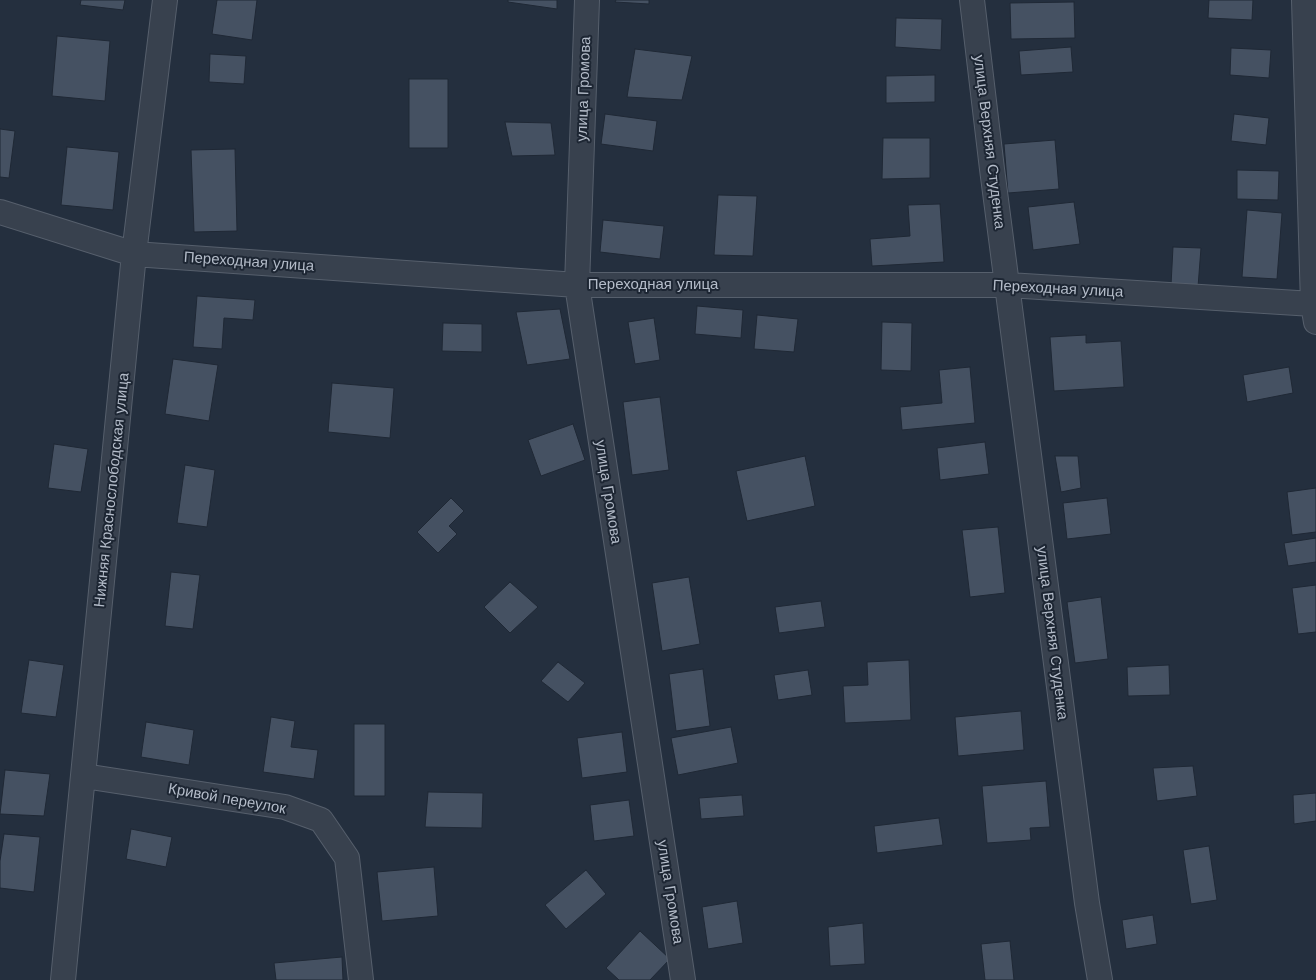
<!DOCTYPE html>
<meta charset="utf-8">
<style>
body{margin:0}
canvas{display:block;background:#242f3e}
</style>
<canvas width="1316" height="980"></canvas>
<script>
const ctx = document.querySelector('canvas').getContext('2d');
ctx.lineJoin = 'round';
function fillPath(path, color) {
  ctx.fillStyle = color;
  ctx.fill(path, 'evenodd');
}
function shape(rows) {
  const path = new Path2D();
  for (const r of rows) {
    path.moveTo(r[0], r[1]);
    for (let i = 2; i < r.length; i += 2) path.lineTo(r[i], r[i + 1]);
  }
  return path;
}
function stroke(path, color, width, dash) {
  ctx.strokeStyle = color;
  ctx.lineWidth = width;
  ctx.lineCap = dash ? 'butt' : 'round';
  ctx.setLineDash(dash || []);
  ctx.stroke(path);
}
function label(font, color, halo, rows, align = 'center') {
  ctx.font = font + ' "Work Sans",sans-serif';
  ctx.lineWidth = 4;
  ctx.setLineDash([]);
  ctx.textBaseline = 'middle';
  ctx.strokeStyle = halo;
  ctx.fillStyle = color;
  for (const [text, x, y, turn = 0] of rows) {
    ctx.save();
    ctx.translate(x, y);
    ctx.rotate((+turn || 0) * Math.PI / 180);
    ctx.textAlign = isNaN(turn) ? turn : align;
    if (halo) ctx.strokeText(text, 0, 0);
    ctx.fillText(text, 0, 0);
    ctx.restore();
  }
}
const building = shape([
 [81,0,125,0,123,10,80,5,81,0],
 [217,0,257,0,252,40,212,34,217,0],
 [508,0,557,0,557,9,508,2,508,0],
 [616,0,649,0,649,4,615,2,616,0],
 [1209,0,1253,0,1252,20,1208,18,1209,0],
 [1074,2,1075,38,1011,39,1010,3,1074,2],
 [896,18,942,19,941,50,895,47,896,18],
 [57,36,110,41,105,101,52,96,57,36],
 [1071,47,1073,72,1021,75,1019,51,1071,47],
 [1231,48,1271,50,1269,78,1230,75,1231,48],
 [635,49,692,56,682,100,627,97,635,49],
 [210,54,246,56,244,84,209,82,210,54],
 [935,75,935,102,886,103,886,76,935,75],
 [409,79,448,79,448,148,409,148,409,79],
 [605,114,657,121,653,151,601,144,605,114],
 [1234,114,1269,118,1266,145,1231,141,1234,114],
 [505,122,551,123,555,155,512,156,505,122],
 [0,129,15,131,9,178,0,177,0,129],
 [883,138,930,138,930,178,882,179,883,138],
 [1055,140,1059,189,1008,193,1004,144,1055,140],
 [67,147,119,152,113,210,61,205,67,147],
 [235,149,237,231,194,232,191,150,235,149],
 [1237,170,1279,171,1278,200,1237,199,1237,170],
 [718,195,757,196,753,256,714,255,718,195],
 [1074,202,1080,244,1033,250,1028,207,1074,202],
 [940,204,944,262,872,266,870,239,910,236,908,205,940,204],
 [1247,210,1282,213,1277,279,1242,277,1247,210],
 [603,220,664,226,660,259,600,252,603,220],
 [1173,247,1201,248,1198,287,1171,285,1173,247],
 [197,296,255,300,253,320,224,318,222,349,193,347,197,296],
 [697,306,743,310,741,338,695,334,697,306],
 [560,309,570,359,527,365,516,312,560,309],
 [757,315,798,319,794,352,754,349,757,315],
 [654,318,660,360,635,364,628,322,654,318],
 [882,322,912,323,911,371,881,370,882,322],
 [443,323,482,324,482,352,442,351,443,323],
 [1086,335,1086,343,1121,341,1124,387,1054,391,1050,337,1086,335],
 [173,359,218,365,209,421,165,414,173,359],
 [970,367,975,423,902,430,900,407,942,403,939,370,970,367],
 [1289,367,1293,393,1247,402,1243,375,1289,367],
 [332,383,394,388,390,438,328,432,332,383],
 [660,397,669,470,632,475,623,402,660,397],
 [573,424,585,460,541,476,528,440,573,424],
 [985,442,989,474,940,480,937,448,985,442],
 [54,444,88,449,81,492,48,488,54,444],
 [805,456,815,506,747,521,736,471,805,456],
 [1055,456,1078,456,1081,488,1061,492,1055,456],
 [185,465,215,470,207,527,177,523,185,465],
 [1316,488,1316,532,1292,535,1287,492,1316,488],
 [451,498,464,511,449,526,457,534,438,553,417,532,451,498],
 [1107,498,1111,534,1067,539,1063,503,1107,498],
 [998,527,1005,593,970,597,962,530,998,527],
 [1316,538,1316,562,1288,566,1284,543,1316,538],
 [171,572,200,575,193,629,165,626,171,572],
 [689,577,700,644,662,651,652,583,689,577],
 [510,582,538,607,510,633,484,607,510,582],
 [1316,585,1316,632,1298,634,1292,588,1316,585],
 [1101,597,1108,659,1075,663,1067,602,1101,597],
 [821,601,825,627,779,633,775,607,821,601],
 [29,660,64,665,56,717,21,713,29,660],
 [909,660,911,720,845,723,843,686,868,685,867,662,909,660],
 [558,662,585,683,568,702,541,681,558,662],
 [1169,665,1170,695,1128,696,1127,667,1169,665],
 [703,669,710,726,676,731,669,674,703,669],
 [808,670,812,695,778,700,774,675,808,670],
 [1021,711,1024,750,958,756,955,717,1021,711],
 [271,717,295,721,291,747,318,750,314,779,263,772,271,717],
 [146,722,194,730,189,765,141,757,146,722],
 [354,724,385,724,385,796,354,796,354,724],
 [731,727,738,763,678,775,671,738,731,727],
 [622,732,627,772,582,778,577,738,622,732],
 [1193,766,1197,796,1157,801,1153,768,1193,766],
 [5,770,50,774,44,816,0,814,5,770],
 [1046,781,1050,827,1030,828,1031,840,987,843,982,786,1046,781],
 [428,792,483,793,482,828,425,827,428,792],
 [1316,793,1316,821,1294,824,1293,795,1316,793],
 [742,795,744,816,701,819,699,798,742,795],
 [629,800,634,836,594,841,590,805,629,800],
 [939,818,943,845,877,853,874,826,939,818],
 [131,829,172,837,166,867,126,859,131,829],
 [4,834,40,837,34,892,0,888,0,861,4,834],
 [1209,846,1217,900,1191,904,1183,850,1209,846],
 [434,867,438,916,382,921,377,872,434,867],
 [586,870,606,894,566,929,545,905,586,870],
 [737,901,743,943,708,949,702,907,737,901],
 [1153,915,1157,944,1126,949,1122,920,1153,915],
 [863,923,865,964,830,966,828,927,863,923],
 [640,931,670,959,650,980,619,980,606,968,640,931],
 [1010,941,1014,980,985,980,981,944,1010,941],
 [342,957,343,980,276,980,274,963,342,957]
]);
fillPath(building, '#455162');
stroke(building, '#1f2835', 1);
const minor = shape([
 [587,0,577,285,683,980],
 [972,0,992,169,1087,903,1100,980],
 [1304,0,1313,304,1316,322],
 [0,212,134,254,577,285,1008,285,1313,304],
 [84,776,285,807,321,820,347,858,361,980],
 [63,980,134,254,165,0]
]);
stroke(minor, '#565f6c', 26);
stroke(minor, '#38414e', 24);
label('15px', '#b4bcc9', '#1d2633', [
 ["улица Громова",584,89,-88],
 ["улица Верхняя Студенка",989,142,83],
 ["Переходная улица",249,262,4],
 ["Переходная улица",653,285],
 ["Переходная улица",1058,289,3],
 ["Нижняя Краснослободская улица",112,490,-84],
 ["улица Громова",608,492,81],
 ["улица Верхняя Cтуденка",1052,633,83],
 ["Кривой переулок",227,799,10],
 ["улица Громова",670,892,81]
]);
</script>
